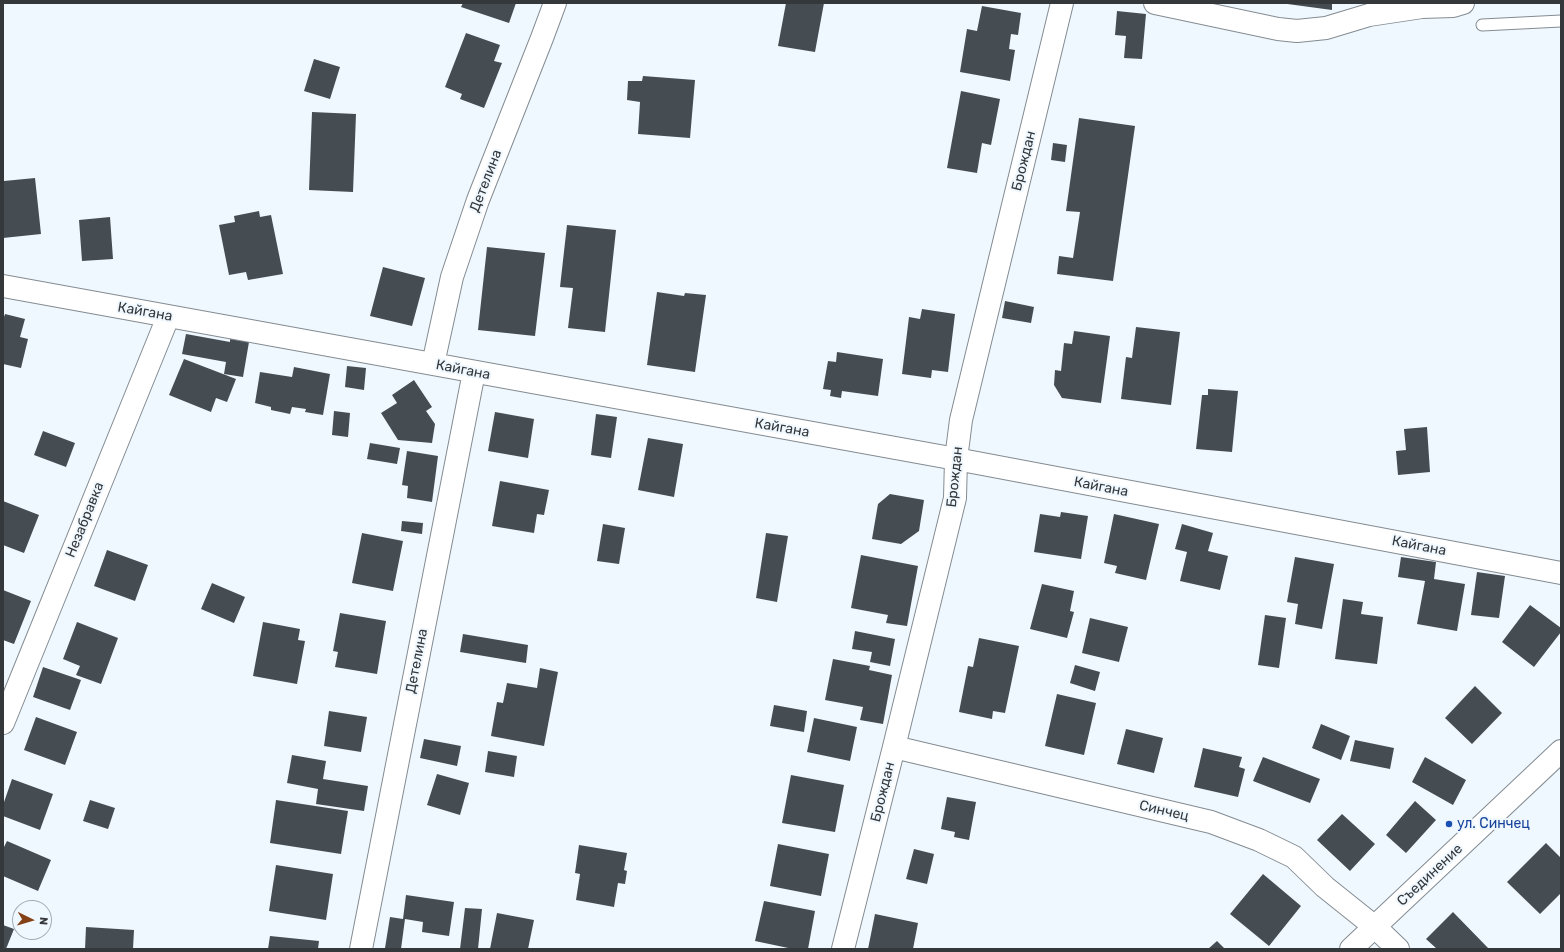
<!DOCTYPE html>
<meta charset="utf-8">
<style>
body{margin:0}
#map{position:relative;width:1564px;height:952px;overflow:hidden;background:#f0f8ff;font-family:Rubik,sans-serif}
canvas{display:block}
.frame{position:absolute;inset:0;border:4px solid #35383b;pointer-events:none}
.north{position:absolute;left:12px;top:900px;width:40px;height:40px;box-sizing:border-box;background:#f0f8ff;border:1px solid #a5abb1;border-radius:50%;rotate:95deg;font-size:11px;font-weight:700;line-height:16px;text-align:center;color:#35383b}
.north::after{content:'';display:block;margin:auto;width:14px;height:18px;background:#854116;clip-path:polygon(50% 0,100% 100%,50% 72%,0 100%)}
</style>
<div id="map">
<canvas width="1564" height="952"></canvas>
<div class="frame"></div>
<div class="north">N</div>
</div>
<script>
const ctx = document.querySelector('canvas').getContext('2d');
ctx.lineJoin = 'round';
function fillPath(path, color) {
  ctx.fillStyle = color;
  ctx.fill(path, 'evenodd');
}
function shape(rows) {
  const path = new Path2D();
  for (const r of rows) {
    path.moveTo(r[0], r[1]);
    for (let i = 2; i < r.length; i += 2) path.lineTo(r[i], r[i + 1]);
  }
  return path;
}
function stroke(path, color, width, dash) {
  ctx.strokeStyle = color;
  ctx.lineWidth = width;
  ctx.lineCap = dash ? 'butt' : 'round';
  ctx.setLineDash(dash || []);
  ctx.stroke(path);
}
function label(font, color, halo, rows, align = 'center') {
  ctx.font = font + ' Rubik,sans-serif';
  ctx.lineWidth = 4;
  ctx.setLineDash([]);
  ctx.textBaseline = 'middle';
  ctx.strokeStyle = halo;
  ctx.fillStyle = color;
  for (const [text, x, y, turn = 0] of rows) {
    ctx.save();
    ctx.translate(x, y);
    ctx.rotate((+turn || 0) * Math.PI / 180);
    ctx.textAlign = isNaN(turn) ? turn : align;
    if (halo) ctx.strokeText(text, 0, 0);
    ctx.fillText(text, 0, 0);
    ctx.restore();
  }
}
fillPath(shape([
 [463,3,516,3,509,23,461,7],
 [786,3,824,3,815,52,778,46],
 [1280,3,1332,3,1332,10],
 [982,6,1021,13,1018,35,1011,34,1009,49,1015,50,1010,81,960,72,967,29,977,31],
 [1117,11,1146,14,1142,59,1124,58,1126,36,1115,35],
 [466,33,500,45,494,61,502,63,484,108,460,99,462,94,445,87],
 [314,59,340,67,330,99,304,91],
 [643,76,695,80,690,138,638,134,640,102,627,100,628,81,642,81],
 [961,91,1000,99,991,145,982,143,977,173,947,168],
 [312,112,356,114,353,192,309,190],
 [1079,118,1135,126,1113,281,1057,274,1059,256,1073,258,1080,212,1066,211],
 [1053,143,1067,145,1065,162,1051,160],
 [35,178,41,234,3,238,4,181],
 [259,211,260,217,271,215,283,274,248,280,246,272,229,275,219,225,235,222,234,216],
 [110,217,113,259,82,261,79,220],
 [567,225,616,230,605,332,568,328,573,288,560,287],
 [487,247,545,253,535,336,478,330],
 [383,267,425,278,412,326,370,316],
 [657,292,684,296,685,293,706,295,695,372,647,365],
 [1005,301,1034,307,1031,323,1002,318],
 [922,309,955,314,948,372,932,370,931,378,902,374,909,317,920,319],
 [5,314,25,319,20,337,28,339,21,368,3,364,3,320],
 [1136,327,1180,332,1171,405,1121,399,1126,357,1132,358],
 [1074,331,1110,336,1101,403,1062,398,1054,385,1055,370,1061,371,1064,343,1072,344],
 [186,334,230,342,230,339,249,342,243,377,224,374,226,362,182,354],
 [837,352,883,359,878,396,842,391,841,398,830,396,831,390,823,389,828,361,836,362],
 [184,359,236,379,227,402,216,398,211,412,169,395],
 [347,366,366,368,364,390,345,387],
 [294,367,330,374,323,415,305,412,306,409,292,407,290,414,271,410,271,407,255,403,260,372,292,377],
 [414,380,432,407,426,411,435,424,432,443,398,440,381,413,397,403,392,395],
 [1208,389,1238,391,1232,452,1196,449,1202,395,1208,395],
 [334,411,350,413,348,437,332,435],
 [495,412,534,419,528,458,488,451],
 [596,414,617,417,611,458,591,455],
 [1427,427,1430,472,1398,475,1396,451,1406,450,1404,429],
 [43,431,75,443,66,467,34,455],
 [648,438,683,444,674,497,638,490],
 [370,443,400,448,397,464,367,459],
 [407,451,438,456,432,502,407,498,408,486,402,485],
 [500,481,549,490,544,515,537,514,534,533,492,526],
 [890,494,924,500,919,531,901,544,872,539,878,504],
 [3,501,39,515,24,553,3,545],
 [1061,512,1088,516,1081,559,1034,552,1040,514,1060,517],
 [1114,514,1159,524,1146,580,1115,573,1117,566,1104,563],
 [402,521,423,523,422,534,401,531],
 [603,524,625,528,619,564,597,561],
 [1182,524,1213,533,1208,551,1228,556,1220,590,1180,581,1187,552,1175,549],
 [362,533,403,541,393,591,352,583],
 [766,533,788,536,777,602,756,598],
 [107,550,148,565,135,601,94,586],
 [861,555,918,566,907,626,886,623,888,615,851,608],
 [1295,557,1334,564,1322,629,1295,624,1298,604,1287,602],
 [1401,557,1436,562,1434,579,1465,584,1457,631,1417,624,1425,581,1398,577],
 [1477,572,1505,576,1499,618,1471,615],
 [212,583,245,597,234,623,201,609],
 [1042,584,1074,591,1070,611,1074,612,1067,638,1030,629],
 [3,590,31,601,14,644,3,640],
 [1343,599,1363,602,1361,614,1383,617,1377,664,1335,659],
 [1530,605,1561,628,1561,632,1534,667,1502,642],
 [340,613,386,621,377,674,335,667,338,652,333,651],
 [1265,615,1286,618,1279,668,1258,665],
 [1090,618,1128,627,1119,662,1082,653],
 [77,622,118,638,101,684,76,675,80,666,63,659],
 [263,622,300,629,298,640,305,641,297,684,253,676],
 [855,631,895,639,890,666,870,662,872,652,852,649],
 [463,634,528,645,526,663,460,652],
 [979,638,1019,646,1005,713,993,711,992,719,959,712,968,666,973,667],
 [833,659,870,666,869,670,892,675,883,724,860,720,863,707,825,700],
 [1075,665,1100,672,1095,691,1070,683],
 [43,667,81,680,70,710,33,697],
 [540,668,558,672,544,746,491,736,497,702,503,703,507,683,537,688],
 [1475,686,1502,713,1472,744,1445,718],
 [1057,694,1096,703,1084,755,1045,746],
 [774,705,807,711,804,732,770,726],
 [329,711,367,717,361,752,324,746],
 [36,717,77,732,65,765,24,750],
 [814,718,857,727,850,761,807,752],
 [1321,724,1350,736,1341,760,1312,748],
 [1126,729,1163,738,1154,773,1117,764],
 [424,739,461,746,457,766,420,758],
 [1355,740,1394,748,1390,769,1350,761],
 [1203,748,1242,757,1239,767,1245,769,1238,797,1194,787],
 [488,751,517,756,514,777,485,772],
 [292,755,326,761,323,779,368,786,364,811,316,804,318,789,287,783],
 [1263,757,1320,779,1310,803,1253,781],
 [1425,757,1466,780,1453,805,1412,782],
 [437,774,469,783,460,815,427,805],
 [791,775,844,785,835,832,782,823],
 [12,779,53,794,40,830,3,816,3,805],
 [947,797,976,802,969,840,954,837,955,832,941,829],
 [90,800,115,808,108,829,83,821],
 [276,800,348,811,341,854,270,843],
 [1415,801,1436,820,1406,853,1386,835],
 [1342,814,1375,844,1350,871,1317,840],
 [7,841,51,860,38,891,3,876,3,849],
 [1546,843,1561,858,1561,893,1540,914,1507,882],
 [778,844,829,854,821,896,770,886],
 [579,845,627,853,624,870,627,871,625,884,618,883,614,907,576,900,580,874,575,873],
 [914,849,934,854,927,884,906,879],
 [276,865,333,874,326,920,269,911],
 [1263,874,1301,906,1269,946,1230,914],
 [406,895,454,902,449,936,422,932,423,922,405,919,401,949,385,948,390,917,403,919],
 [764,901,815,911,808,949,793,949,755,941],
 [465,908,482,909,478,949,460,949],
 [1453,912,1489,949,1437,949,1426,939],
 [497,913,534,920,528,949,490,949],
 [875,914,918,923,913,949,868,949],
 [3,925,14,929,6,949,3,949],
 [86,927,134,930,133,949,85,949],
 [270,936,319,941,318,949,268,949],
 [1217,941,1225,949,1208,949]
]), '#464d52');
const lane = shape([
 [1482,25,1561,21]
]);
const street = shape([
 [1155,3,1278,29,1297,31,1326,28,1369,15,1422,7,1453,6,1463,3],
 [3,286,956,459,1561,573],
 [433,364,452,277,478,200,542,38,555,3],
 [3,723,168,317],
 [894,747,1211,822,1259,840,1294,857,1325,887,1375,927,1398,949],
 [361,949,474,372],
 [843,949,894,747,955,498,956,459,961,420,1062,3]
]);
const secondary = shape([
 [1351,949,1561,751]
]);
stroke(lane, '#848c92', 13);
stroke(street, '#848c92', 24);
stroke(secondary, '#848c92', 24);
stroke(lane, '#fff', 11);
stroke(street, '#fff', 22);
stroke(secondary, '#fff', 22);
for (const [x, y, r, color] of [
 [1449,824,4,"#1a4fb4"]
]) {
  const dot = new Path2D();
  dot.arc(x, y, r, 0, 2 * Math.PI);
  ctx.fillStyle = color;
  ctx.fill(dot);
  stroke(dot, '#f0f8ff', 1.5);
}
label('14px', '#35383b', '#f0f8ff', [
 ["Брождан",1024,161,-76],
 ["Детелина",486,181,-69],
 ["Кайгана",145,312,10],
 ["Кайгана",463,370,11],
 ["Кайгана",782,428,10],
 ["Брождан",955,477,-84],
 ["Кайгана",1101,487,11],
 ["Незабравка",85,520,-68],
 ["Кайгана",1419,546,11],
 ["Детелина",417,661,-79],
 ["Брождан",883,792,-76],
 ["Синчец",1164,811,13],
 ["Съединение",1430,875,-43]
]);
label('14px', '#164399', '#f0f8ff', [
 ["ул. Синчец",1457,824]
], 'left');
</script>
